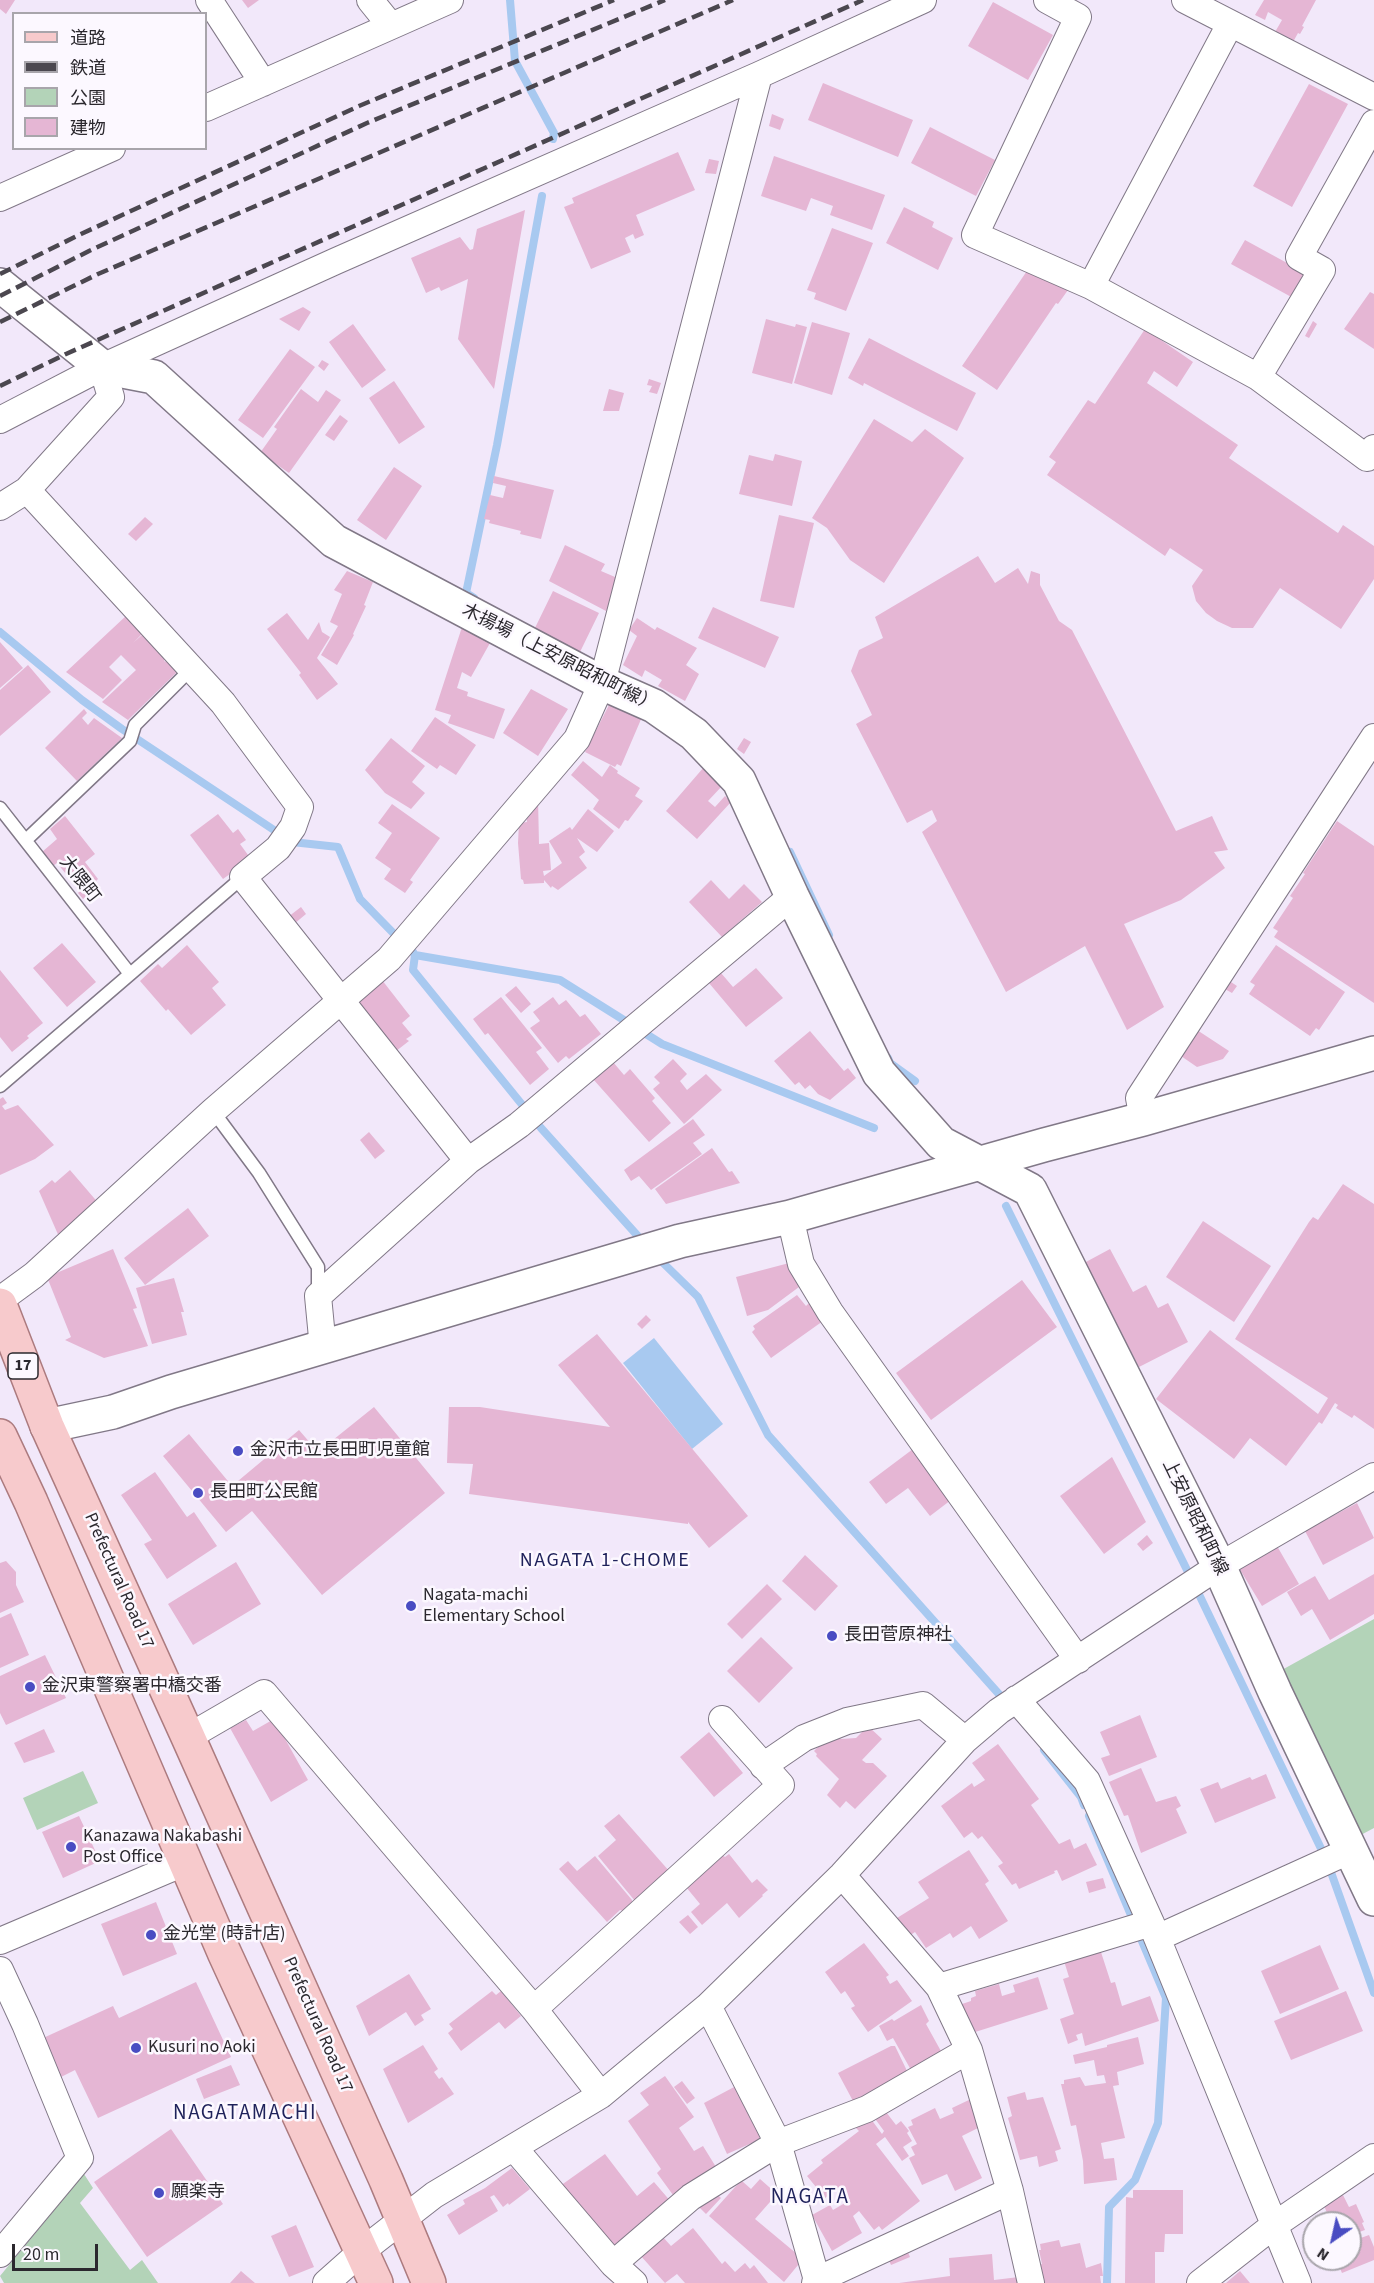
<!DOCTYPE html>
<meta charset="utf-8">
<style>
body{margin:0}
#map{position:relative;width:1374px;height:2283px;overflow:hidden;background:#f2e8fa;font-family:"Source Sans 3","Noto Sans JP",sans-serif}
canvas{display:block}
.legend{position:absolute;left:12px;top:12px;width:195px;height:138px;box-sizing:border-box;background:#fcf8ff;border:2px solid #a8a5ab;margin:0;padding:8px 10px;list-style:none;font-size:18px;color:#2b282e}
.legend li{display:flex;align-items:center;gap:12px;height:30px}
.legend b{width:30px;border:2px solid #a8a5ab}
.north{position:absolute;left:1302px;top:2211px;width:60px;height:60px;box-sizing:border-box;background:#fcf8ff;border:2px solid #a8a5ab;border-radius:50%;rotate:214deg;font-size:16px;font-weight:700;line-height:24px;text-align:center;color:#2b282e}
.north::after{content:'';display:block;margin:auto;width:21px;height:27px;background:#494cc2;clip-path:polygon(50% 0,100% 100%,50% 72%,0 100%)}
.scale{position:absolute;left:12px;top:2244px;width:86px;height:27px;box-sizing:border-box;border:3px solid #2b282e;border-top:0;padding-left:8px;font-size:18px;line-height:21px;white-space:nowrap;color:#2b282e;-webkit-text-stroke:4px #fcf8ff;paint-order:stroke}
</style>
<div id="map">
<canvas width="1374" height="2283"></canvas>
<ul class="legend">
<li><b style="height:8px;background:#f7cacc"></b>道路</li>
<li><b style="height:8px;background:#4b474f"></b>鉄道</li>
<li><b style="height:16px;background:#b3d3b8"></b>公園</li>
<li><b style="height:16px;background:#e5b6d4"></b>建物</li>
</ul>
<div class="north">N</div>
<div class="scale">20 m</div>
</div>
<script>
const ctx = document.querySelector('canvas').getContext('2d');
ctx.lineJoin = 'round';
function fillPath(path, color) {
  ctx.fillStyle = color;
  ctx.fill(path, 'evenodd');
}
function shape(rows) {
  const path = new Path2D();
  for (const r of rows) {
    path.moveTo(r[0], r[1]);
    for (let i = 2; i < r.length; i += 2) path.lineTo(r[i], r[i + 1]);
  }
  return path;
}
function stroke(path, color, width, dash) {
  ctx.strokeStyle = color;
  ctx.lineWidth = width;
  ctx.lineCap = dash ? 'butt' : 'round';
  ctx.setLineDash(dash || []);
  ctx.stroke(path);
}
function label(font, color, halo, rows, align = 'center') {
  ctx.font = font + ' "Source Sans 3","Noto Sans JP",sans-serif';
  ctx.lineWidth = 5;
  ctx.setLineDash([]);
  ctx.textBaseline = 'middle';
  ctx.strokeStyle = halo;
  ctx.fillStyle = color;
  for (const [text, x, y, turn = 0] of rows) {
    ctx.save();
    ctx.translate(x, y);
    ctx.rotate((+turn || 0) * Math.PI / 180);
    ctx.textAlign = isNaN(turn) ? turn : align;
    if (halo) ctx.strokeText(text, 0, 0);
    ctx.fillText(text, 0, 0);
    ctx.restore();
  }
}
fillPath(shape([
 [1374,1619,1374,1828,1357,1837,1280,1671],
 [83,1771,98,1803,37,1830,23,1798],
 [84,2174,93,2188,80,2203,130,2270,142,2260,158,2283,4,2283,0,2276]
]), '#b3d3b8');
fillPath(shape([
 [654,1338,723,1424,692,1449,623,1363]
]), '#a8c9f0');
stroke(shape([
 [510,0,515,61,554,133,553,139],
 [474,598,466,593,497,445,542,196],
 [0,632,82,700,122,729,292,842,338,847,360,899,401,941],
 [790,852,829,935],
 [413,952,415,955,560,980,662,1044,874,1128],
 [415,955,413,970,541,1128,645,1244],
 [888,1058,890,1063,915,1081],
 [1006,1206,1194,1584,1327,1861,1374,1993],
 [656,1256,698,1297,768,1435,1006,1702],
 [1044,1750,1081,1797,1084,1805],
 [1089,1816,1166,1998,1158,2123,1135,2180,1109,2207,1107,2283]
]), '#a8c9f0', 8);
fillPath(shape([
 [0,0,15,0,6,14,0,9],
 [242,0,259,0,248,8],
 [1264,0,1316,0,1302,26,1304,27,1300,34,1298,33,1293,42,1275,32,1282,20,1268,12,1265,20,1255,15],
 [993,2,1053,35,1028,80,968,46],
 [823,83,913,120,898,157,808,120],
 [1309,84,1348,104,1292,207,1253,186],
 [772,114,784,119,780,130,769,126],
 [930,127,995,160,976,196,911,163],
 [678,152,695,190,636,215,644,235,635,239,633,234,625,238,631,252,591,269,564,207,574,203,572,198],
 [774,156,885,195,872,230,830,215,833,206,811,198,806,211,761,196],
 [709,159,719,161,716,174,705,173],
 [904,207,934,222,932,227,953,238,938,270,886,243],
 [525,210,494,389,458,339,468,279,441,291,439,287,426,293,411,258,460,237,470,250,473,249,477,229],
 [832,228,873,243,846,311,814,299,816,293,807,290],
 [1245,240,1309,275,1295,299,1231,264],
 [1031,265,1068,290,1058,304,1056,303,997,390,962,366],
 [1370,292,1374,294,1374,349,1344,329],
 [303,307,311,312,299,331,279,319],
 [766,319,795,327,796,324,807,327,792,384,752,373],
 [1313,321,1317,324,1309,338,1305,336],
 [812,322,850,333,832,395,794,383],
 [353,324,386,370,362,388,329,342],
 [1145,329,1193,362,1177,387,1154,371,1147,383,1238,445,1229,458,1338,533,1343,525,1374,546,1374,579,1341,629,1280,588,1253,628,1232,628,1217,621,1206,613,1196,601,1192,586,1203,570,1170,548,1165,556,1047,475,1056,462,1049,457,1088,400,1095,404],
 [869,338,976,393,957,431,864,383,863,386,848,378],
 [290,349,315,367,263,438,238,420],
 [322,360,329,364,324,371,318,366],
 [649,379,661,383,657,394,649,392,652,386,647,385],
 [394,381,425,427,399,444,369,398],
 [301,389,318,402,326,390,341,400,289,473,260,453,277,429,274,427],
 [609,389,624,393,619,411,603,411],
 [340,415,348,421,334,441,325,435],
 [874,419,912,442,925,429,964,458,884,583,850,560,827,528,812,518],
 [775,454,802,461,792,506,739,494,749,455,773,461],
 [394,467,422,486,386,540,357,520],
 [494,476,554,490,541,539,520,534,521,531,489,523,490,520,484,519,490,495,503,498,506,486,493,483],
 [779,515,814,523,794,608,760,601],
 [145,517,153,524,136,541,128,534],
 [565,545,605,564,601,571,622,580,606,611,549,581],
 [978,556,995,583,1018,568,1028,584,1031,571,1040,574,1040,585,1059,621,1072,630,1176,831,1212,816,1228,850,1214,852,1225,868,1181,900,1124,924,1164,1007,1127,1030,1085,946,1006,992,922,832,937,821,932,810,907,823,856,724,872,715,851,671,859,650,883,638,875,617],
 [347,571,373,582,364,605,366,606,353,634,354,635,337,665,321,655,338,626,330,622,342,594,334,590],
 [553,591,599,613,580,652,534,630],
 [713,607,779,637,765,668,698,638],
 [287,613,308,640,319,622,322,632,330,637,317,658,338,684,317,700,299,675,301,673,267,629],
 [127,615,144,632,133,643,142,635,166,658,164,660,165,662,169,658,179,670,128,720,102,702,136,670,121,655,109,667,122,680,103,699,66,672],
 [637,618,655,630,657,627,697,648,686,665,699,674,685,701,658,686,662,680,645,670,642,677,623,665,637,636,629,630],
 [462,627,490,643,471,677,462,672,457,688,468,692,467,696,505,709,494,739,448,723,451,715,435,710],
 [0,642,23,668,0,688],
 [28,665,51,692,0,736,0,690],
 [531,689,568,709,538,756,503,733],
 [610,703,642,717,621,766,617,764,615,767,585,752],
 [84,709,87,713,82,718,88,725,94,718,122,738,77,781,45,748],
 [435,717,476,745,456,775,440,765,437,769,411,751],
 [391,738,425,766,412,782,425,793,411,809,385,793,365,770],
 [744,738,751,742,744,754,737,749],
 [583,761,602,777,610,765,618,771,617,773,640,788,635,796,643,801,628,821,625,820,619,829,593,809,599,800,571,775],
 [704,767,723,785,708,801,715,807,725,796,731,802,697,839,666,811],
 [538,799,539,844,549,843,551,870,543,871,544,876,562,863,549,841,570,827,572,830,588,809,614,831,597,852,577,838,585,852,579,857,587,868,558,890,552,886,551,888,544,880,544,883,524,884,523,880,521,879,518,843,519,823,527,822,526,815],
 [392,804,440,838,410,880,413,882,405,893,384,879,391,869,375,858,392,833,378,823],
 [218,814,233,833,238,829,246,840,240,844,251,859,223,879,190,835],
 [65,816,95,854,85,862,98,879,96,881,100,886,83,899,78,893,80,891,57,863,53,866,42,852,57,839,50,829],
 [1337,821,1374,846,1374,1003,1274,937,1278,931,1273,928,1293,898,1290,896,1305,874,1303,873],
 [711,880,729,899,744,884,762,902,722,937,689,902],
 [301,907,306,914,294,924,288,917],
 [62,943,96,982,67,1007,33,968],
 [187,945,219,982,212,988,226,1005,191,1035,168,1009,166,1011,140,981,158,964,162,968],
 [1276,945,1345,992,1319,1030,1316,1028,1310,1036,1249,994,1255,985,1250,982],
 [756,968,783,998,746,1027,709,983,721,973,733,987],
 [0,970,43,1023,27,1036,29,1038,12,1052,0,1037],
 [382,980,410,1016,402,1023,412,1035,406,1039,409,1041,391,1055,352,1006],
 [1228,980,1237,986,1232,993,1223,988],
 [516,986,531,1004,521,1013,505,995],
 [501,997,542,1048,536,1052,549,1069,530,1085,488,1033,485,1035,473,1019],
 [553,997,559,1005,566,1000,580,1017,585,1014,601,1034,569,1059,566,1056,558,1063,530,1028,540,1021,533,1012],
 [1197,1030,1229,1051,1223,1059,1197,1067,1181,1056],
 [810,1031,844,1071,848,1068,856,1078,830,1100,818,1094,810,1085,805,1089,799,1082,795,1085,774,1061],
 [673,1059,687,1074,680,1081,687,1090,706,1074,722,1090,684,1124,653,1089,660,1083,654,1077],
 [613,1062,624,1075,630,1069,655,1098,652,1101,671,1123,649,1142,593,1079],
 [3,1097,7,1103,2,1106,5,1110,18,1105,54,1145,35,1159,0,1175,0,1099],
 [693,1119,705,1135,693,1143,702,1154,651,1190,639,1176,631,1181,624,1170],
 [369,1132,385,1151,375,1159,360,1140],
 [712,1148,729,1172,732,1171,740,1183,666,1204,655,1189],
 [70,1170,100,1205,60,1239,39,1191,52,1180,55,1183],
 [1343,1184,1374,1204,1374,1429,1354,1415,1352,1418,1336,1408,1338,1405,1335,1403,1322,1424,1319,1422,1286,1466,1250,1438,1234,1459,1156,1399,1210,1330,1318,1414,1328,1398,1235,1339,1309,1222,1313,1217,1318,1220],
 [188,1208,209,1236,145,1285,124,1258],
 [1203,1221,1271,1266,1234,1322,1166,1277],
 [113,1249,137,1308,133,1309,148,1346,104,1358,65,1340,71,1337,47,1277],
 [1110,1249,1133,1292,1146,1285,1158,1308,1168,1303,1188,1342,1139,1367,1084,1263],
 [793,1262,799,1287,768,1310,747,1316,736,1277],
 [174,1278,184,1312,181,1312,187,1335,152,1344,136,1288],
 [1022,1280,1057,1327,931,1420,896,1373],
 [797,1295,806,1306,810,1302,823,1321,771,1358,752,1332,755,1329,753,1326],
 [646,1315,651,1320,642,1329,637,1324],
 [597,1334,748,1516,709,1548,688,1522,688,1524,469,1494,473,1464,447,1463,449,1407,480,1407,610,1427,558,1365],
 [374,1407,445,1493,322,1595,252,1511,226,1532,163,1456,189,1434,232,1486,299,1430,318,1452],
 [917,1446,951,1500,930,1516,908,1488,886,1504,869,1482],
 [1112,1457,1146,1522,1104,1554,1060,1496],
 [155,1472,187,1517,194,1512,217,1546,167,1579,144,1544,152,1540,121,1495],
 [1357,1503,1374,1538,1323,1565,1305,1531],
 [1147,1535,1153,1543,1143,1551,1137,1544],
 [1277,1546,1299,1584,1262,1606,1239,1568],
 [805,1555,838,1586,815,1611,782,1581],
 [6,1561,16,1572,16,1585,24,1602,0,1613,0,1563],
 [236,1562,261,1604,193,1645,168,1604],
 [1374,1574,1374,1614,1330,1640,1312,1609,1301,1616,1287,1592,1315,1576,1329,1600],
 [767,1584,782,1599,742,1639,727,1624],
 [11,1613,29,1655,0,1668,0,1618],
 [761,1637,793,1668,759,1703,727,1671],
 [45,1655,66,1698,6,1725,0,1713,0,1676],
 [1140,1715,1157,1757,1109,1776,1101,1758,1110,1755,1100,1732],
 [274,1719,308,1780,271,1802,230,1728,246,1720,253,1731],
 [868,1726,882,1739,862,1760,866,1763,873,1763,887,1776,855,1809,846,1801,840,1808,827,1795,839,1779,816,1756,817,1754,814,1751,833,1732,841,1739,856,1738],
 [44,1729,55,1752,24,1763,14,1743],
 [709,1732,743,1773,714,1797,680,1757],
 [998,1744,1039,1799,1031,1805,1059,1844,1070,1839,1074,1849,1086,1843,1097,1865,1062,1881,1057,1870,1054,1871,1055,1873,1019,1889,1016,1883,1012,1885,998,1866,1003,1863,982,1836,978,1839,972,1832,964,1838,941,1806,972,1783,974,1787,985,1780,972,1763],
 [1141,1768,1156,1802,1176,1796,1181,1806,1176,1809,1187,1833,1141,1853,1128,1815,1124,1816,1109,1782],
 [1266,1774,1276,1798,1215,1823,1200,1789,1218,1782,1221,1789,1250,1777,1252,1780],
 [619,1814,670,1872,635,1901,598,1856,616,1840,604,1826],
 [79,1816,100,1861,63,1878,42,1832],
 [969,1850,989,1881,985,1884,1008,1921,979,1939,971,1926,953,1938,950,1933,926,1948,915,1932,909,1936,897,1918,929,1898,918,1882],
 [729,1854,752,1883,757,1879,768,1890,762,1895,763,1896,739,1918,727,1903,702,1925,691,1912,700,1904,686,1887,722,1855,725,1857],
 [595,1856,632,1900,632,1903,623,1911,620,1910,607,1922,559,1869,568,1861,577,1871],
 [1103,1878,1106,1888,1089,1893,1086,1882],
 [156,1902,177,1954,123,1976,101,1924],
 [688,1915,698,1927,690,1934,679,1922],
 [864,1943,889,1975,886,1977,890,1984,897,1980,912,2001,868,2032,851,2008,855,2006,845,1991,841,1994,825,1972],
 [1320,1945,1339,1989,1280,2014,1261,1971],
 [1100,1949,1111,1983,1115,1982,1122,2006,1150,1996,1159,2021,1085,2046,1082,2033,1076,2035,1078,2040,1068,2044,1060,2019,1074,2014,1063,1979,1069,1977,1064,1961],
 [409,1974,431,2009,421,2015,424,2020,415,2026,406,2012,369,2036,356,2006],
 [1038,1977,1048,2009,972,2033,962,2004,971,2001,971,1998,976,1996,975,1991,999,1984,1002,1996,1015,1992,1013,1985],
 [196,1982,231,2057,98,2118,75,2070,59,2078,41,2039,113,2006,119,2018],
 [492,1991,496,1995,501,1991,521,2016,505,2029,499,2022,461,2051,448,2033,453,2029,449,2024],
 [1346,1991,1363,2031,1291,2060,1274,2021],
 [921,2005,929,2021,926,2024,942,2053,911,2070,893,2038,887,2041,879,2026,892,2019,894,2021],
 [1138,2037,1144,2064,1117,2072,1119,2085,1113,2086,1125,2138,1101,2143,1104,2159,1114,2158,1117,2180,1084,2184,1083,2161,1076,2125,1071,2126,1061,2084,1064,2084,1064,2080,1080,2077,1085,2086,1106,2083,1104,2075,1097,2076,1094,2060,1075,2064,1073,2055,1107,2047,1107,2045],
 [423,2045,438,2069,434,2072,439,2079,442,2077,454,2094,408,2123,383,2069],
 [891,2046,895,2046,909,2075,883,2088,881,2086,853,2101,838,2073],
 [231,2065,240,2085,204,2099,196,2079],
 [665,2076,694,2117,679,2128,694,2151,703,2146,716,2167,673,2195,657,2173,661,2169,628,2121,649,2105,640,2093],
 [682,2081,695,2098,687,2104,674,2087],
 [736,2086,761,2139,727,2154,704,2103],
 [1025,2092,1027,2100,1043,2097,1061,2149,1055,2151,1058,2161,1039,2167,1037,2156,1020,2160,1008,2118,1012,2116,1007,2097],
 [971,2099,984,2125,962,2136,982,2178,955,2191,947,2174,922,2185,909,2158,915,2155,911,2147,917,2144,908,2127,913,2125,911,2120,935,2108,940,2119,954,2113,952,2108],
 [883,2108,896,2125,901,2121,909,2131,907,2133,912,2141,903,2147,909,2156,902,2161,885,2137,876,2144,920,2201,882,2230,879,2226,874,2230,859,2211,853,2216,862,2233,832,2251,812,2215,830,2205,833,2210,850,2200,839,2187,825,2198,807,2176,823,2163,821,2160,859,2131,854,2126,868,2115,882,2134,884,2131,873,2116],
 [171,2129,223,2204,147,2257,94,2182],
 [605,2154,637,2196,654,2182,672,2203,611,2249,596,2230,599,2228,583,2208,579,2211,560,2186],
 [512,2168,530,2189,509,2205,508,2203,503,2207,494,2195,490,2197,498,2211,459,2235,447,2215,465,2204,463,2200,485,2188],
 [760,2179,777,2194,755,2219,803,2259,784,2282,709,2216,736,2186,742,2181,751,2189],
 [1133,2190,1183,2190,1183,2234,1165,2234,1164,2252,1155,2252,1155,2283,1125,2283,1126,2197,1133,2198],
 [714,2191,721,2198,706,2214,696,2204],
 [1343,2195,1349,2207,1356,2204,1364,2222,1362,2223,1365,2230,1356,2233,1358,2239,1369,2235,1374,2247,1374,2260,1342,2273,1337,2262,1350,2259,1350,2223,1331,2223,1323,2203],
 [296,2225,314,2267,289,2277,271,2236],
 [693,2228,722,2264,725,2261,735,2272,745,2263,750,2269,754,2265,768,2283,685,2283,677,2274,665,2283,640,2255,662,2236,671,2246],
 [1059,2240,1061,2247,1080,2243,1086,2268,1101,2263,1103,2276,1100,2276,1101,2283,1041,2283,1037,2265,1042,2264,1039,2250,1041,2250,1040,2244],
 [904,2243,910,2257,891,2265,885,2251],
 [992,2254,994,2280,1019,2277,1019,2283,899,2283,950,2276,949,2258],
 [241,2271,255,2283,230,2283],
 [1240,2271,1250,2283,1226,2283]
]), '#e5b6d4');
const lane = shape([
 [0,808,130,974],
 [26,840,130,741,135,725,191,669],
 [0,1086,243,877],
 [213,1111,259,1173,318,1267,318,1294]
]);
const street = shape([
 [209,0,263,83],
 [370,0,391,26],
 [1047,0,1078,17,975,235,1091,286],
 [1185,0,1374,97],
 [1230,24,1091,286,1258,377,1367,458,1374,448],
 [206,108,450,0],
 [0,198,112,148],
 [1258,377,1322,270,1299,257,1374,123],
 [0,420,102,367,336,261,759,75,923,0],
 [27,490,223,703,300,807,293,827,278,848,243,877,468,1161],
 [0,507,27,490,111,397,102,367],
 [1143,1119,1139,1098,1374,737],
 [790,1217,801,1264,830,1312,1078,1660],
 [0,1300,34,1275,213,1111,389,959,577,739,602,683,759,75],
 [323,1348,318,1296,468,1161,519,1125,792,896],
 [1016,1699,1087,1781,1151,1923,1298,2283],
 [188,1737,264,1693,534,2009,601,2095],
 [763,1766,804,1738,847,1721,923,1705,965,1740],
 [842,1875,939,1987,969,2050,1010,2191,1031,2283],
 [1157,1938,1349,1851],
 [0,1941,186,1862],
 [0,1970,25,2024,80,2158,0,2254],
 [939,1987,1151,1923],
 [708,2006,778,2143,817,2280],
 [534,2009,781,1785,722,1719],
 [514,2148,613,2264,634,2283],
 [613,2264,691,2197,778,2143,867,2109,969,2050],
 [326,2283,362,2251,434,2195,601,2095,708,2006,842,1875,965,1740,999,1711,1219,1566,1374,1476],
 [815,2283,817,2280,1010,2191],
 [1200,2283,1273,2226,1374,2157]
]);
const secondary = shape([
 [0,285,102,367,154,377,334,541,602,683,654,706,694,734,739,781,792,896,879,1073,941,1143,1030,1190,1219,1566,1275,1692,1374,1899],
 [47,1426,113,1412,171,1392,680,1241,790,1217,1044,1145,1143,1119,1374,1053]
]);
const primary = shape([
 [0,1305,47,1426,188,1737,386,2180,429,2283],
 [0,1436,31,1502,224,1952,376,2283]
]);
stroke(lane, '#817887', 15);
stroke(street, '#817887', 28);
stroke(secondary, '#817887', 36);
stroke(primary, '#ac7b7f', 36);
stroke(lane, '#fff', 12);
stroke(street, '#fff', 26);
stroke(secondary, '#fff', 33);
stroke(primary, '#f7cacc', 33);
stroke(shape([
 [0,274,81,234,359,106,614,0],
 [0,296,89,251,367,123,665,0],
 [0,322,98,274,733,0],
 [0,386,66,354,863,0]
]), '#4b474f', 4.5, [12, 6]);
for (const [x, y, r, color] of [
 [238,1451,6,"#494cc2"],
 [198,1493,6,"#494cc2"],
 [411,1606,6,"#494cc2"],
 [832,1636,6,"#494cc2"],
 [30,1687,6,"#494cc2"],
 [71,1847,6,"#494cc2"],
 [151,1935,6,"#494cc2"],
 [136,2048,6,"#494cc2"],
 [159,2193,6,"#494cc2"]
]) {
  const dot = new Path2D();
  dot.arc(x, y, r, 0, 2 * Math.PI);
  ctx.fillStyle = color;
  ctx.fill(dot);
  stroke(dot, '#fcf8ff', 2);
}
for (const [x, y, w] of [
 [23,1366,30]
]) {
  const box = new Path2D();
  box.roundRect(x - w / 2, y - 13, w, 26, 4.5);
  ctx.fillStyle = '#fcf8ff';
  ctx.fill(box);
  stroke(box, '#2b282e', 1.5);
}
label('bold 16px', '#2b282e', null, [
 ["17",23,1366]
]);
label('18px', '#2b282e', '#fcf8ff', [
 ["木揚場（上安原昭和町線）",559,659,27],
 ["大隈町",79,880,52],
 ["上安原昭和町線",1194,1518,64],
 ["Prefectural Road 17",118,1581,66],
 ["Prefectural Road 17",317,2025,66]
]);
label('18px', '#2b282e', '#fcf8ff', [
 ["金沢市立長田町児童館",250,1451],
 ["長田町公民館",210,1493],
 ["Nagata-machi",423,1596],
 ["Elementary School",423,1617],
 ["長田菅原神社",844,1636],
 ["金沢東警察署中橋交番",42,1687],
 ["Kanazawa Nakabashi",83,1837],
 ["Post Office",83,1858],
 ["金光堂 (時計店)",163,1935],
 ["Kusuri no Aoki",148,2048],
 ["願楽寺",171,2193]
], 'left');
ctx.letterSpacing = '1.5px';
label('20px', '#1f225b', '#fcf8ff', [
 ["NAGATA 1-CHOME",605,1562]
]);
ctx.letterSpacing = '0px';
ctx.letterSpacing = '1.5px';
label('21px', '#1f225b', '#fcf8ff', [
 ["NAGATAMACHI",245,2114],
 ["NAGATA",810,2198]
]);
ctx.letterSpacing = '0px';
</script>
